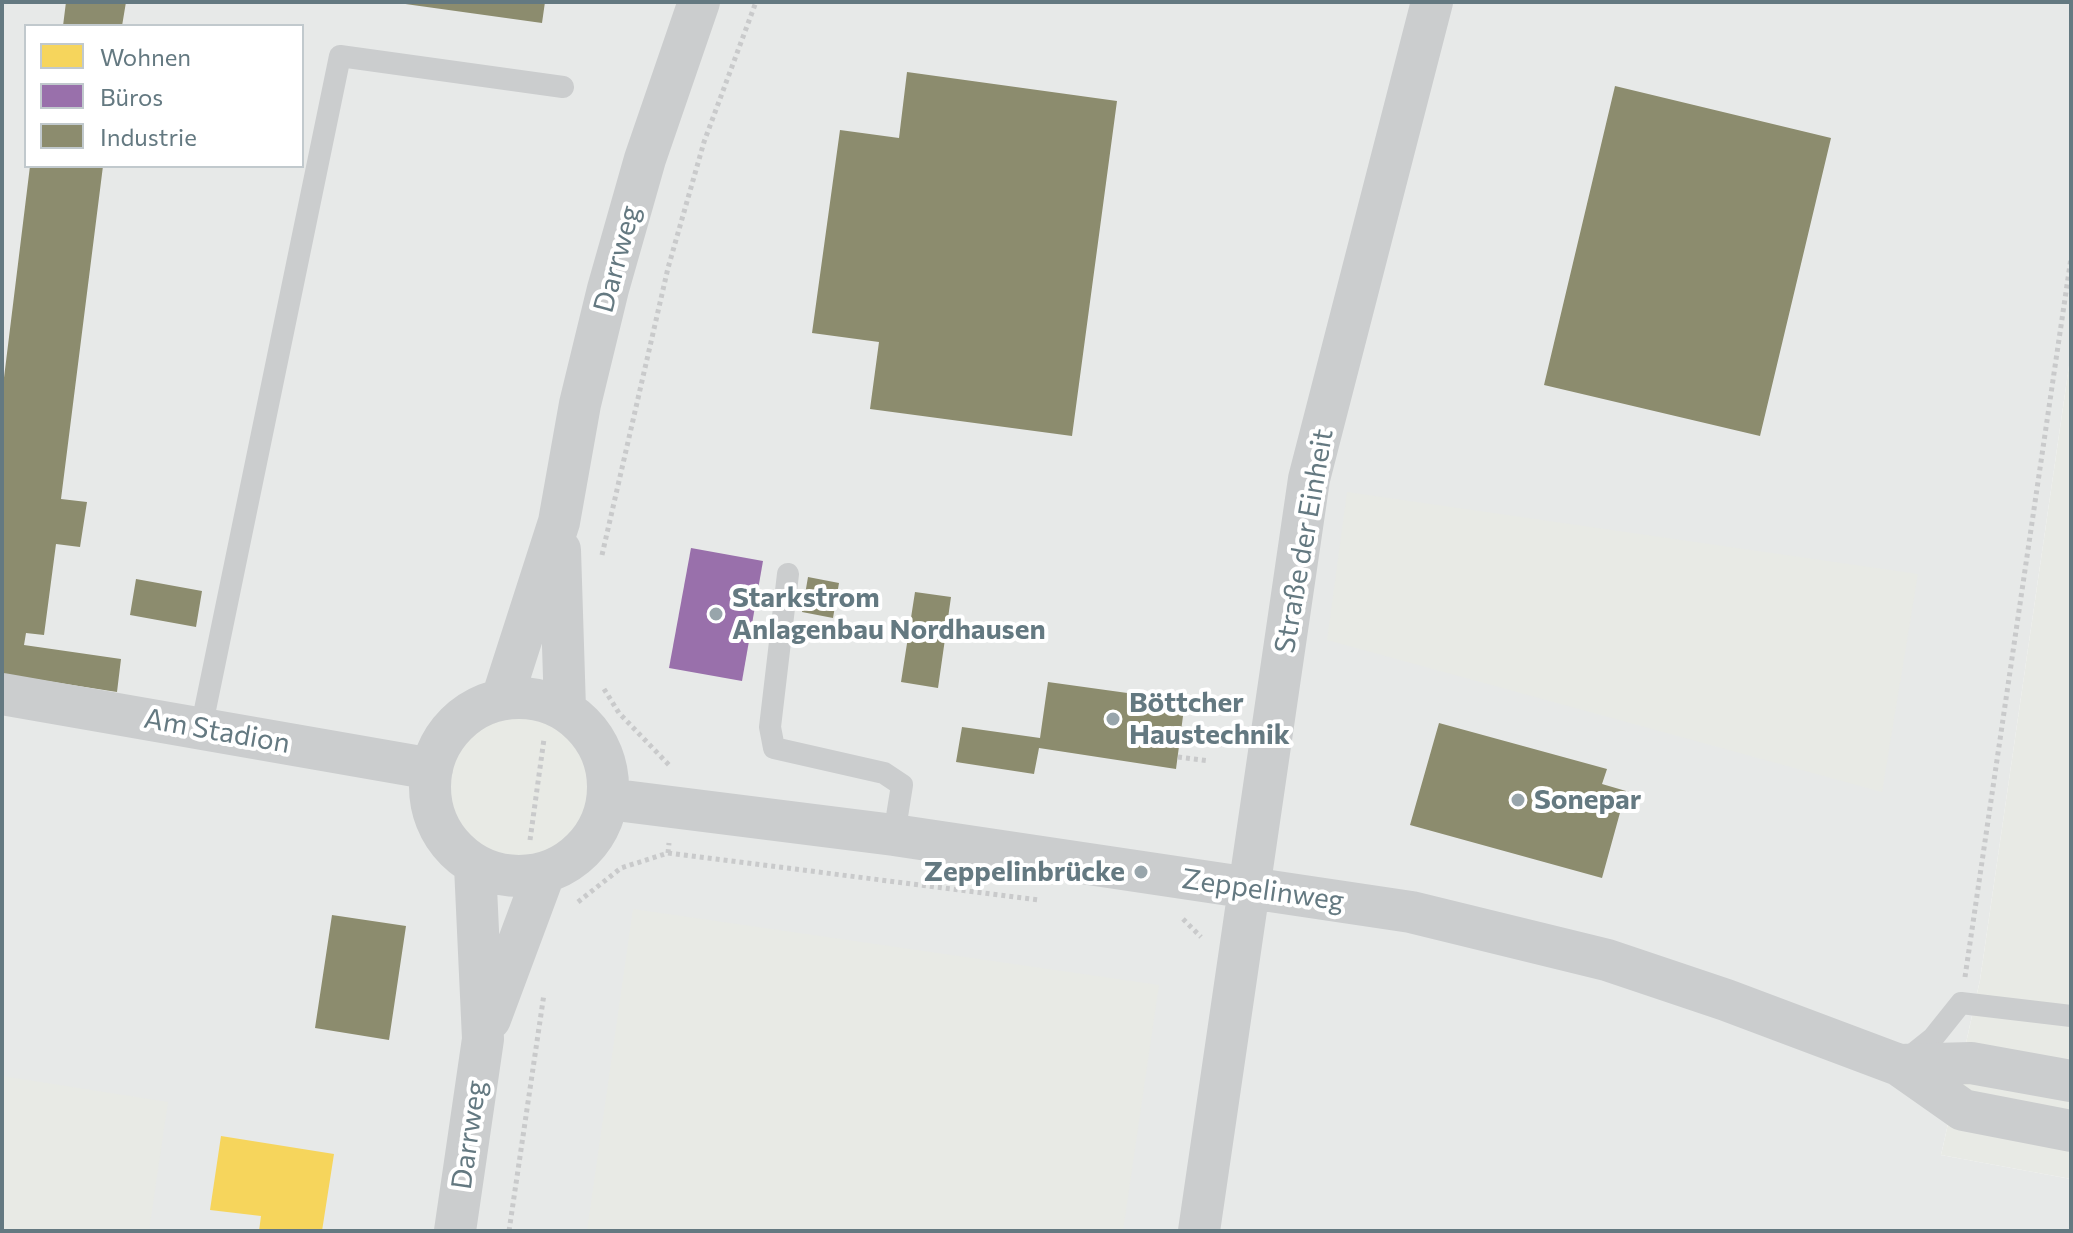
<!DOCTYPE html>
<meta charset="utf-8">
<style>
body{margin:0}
#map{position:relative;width:2073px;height:1233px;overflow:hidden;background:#f8f8f8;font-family:Commissioner,sans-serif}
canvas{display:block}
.frame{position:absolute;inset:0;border:4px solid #647981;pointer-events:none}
.legend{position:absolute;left:24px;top:24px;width:280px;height:144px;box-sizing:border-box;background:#fff;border:2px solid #c1c9cd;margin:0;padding:10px 14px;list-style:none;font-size:24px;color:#647981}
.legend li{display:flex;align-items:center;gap:16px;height:40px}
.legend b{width:40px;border:2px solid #c1c9cd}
</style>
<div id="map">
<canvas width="2073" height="1233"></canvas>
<div class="frame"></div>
<ul class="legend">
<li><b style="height:22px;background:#f6d55c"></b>Wohnen</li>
<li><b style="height:22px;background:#9970ab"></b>Büros</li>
<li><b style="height:22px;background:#8c8c6e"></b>Industrie</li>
</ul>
</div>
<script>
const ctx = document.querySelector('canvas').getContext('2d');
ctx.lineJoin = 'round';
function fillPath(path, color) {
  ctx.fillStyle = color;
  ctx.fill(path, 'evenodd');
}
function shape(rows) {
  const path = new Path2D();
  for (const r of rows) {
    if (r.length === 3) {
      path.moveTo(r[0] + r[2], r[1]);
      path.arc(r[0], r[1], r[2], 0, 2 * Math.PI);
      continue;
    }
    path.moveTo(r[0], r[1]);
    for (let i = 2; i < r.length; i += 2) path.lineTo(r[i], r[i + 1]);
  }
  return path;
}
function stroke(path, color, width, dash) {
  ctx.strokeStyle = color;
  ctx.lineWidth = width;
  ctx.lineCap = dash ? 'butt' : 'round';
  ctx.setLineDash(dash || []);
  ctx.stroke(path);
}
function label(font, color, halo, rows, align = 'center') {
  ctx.font = font + ' Commissioner,sans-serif';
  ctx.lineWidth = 8;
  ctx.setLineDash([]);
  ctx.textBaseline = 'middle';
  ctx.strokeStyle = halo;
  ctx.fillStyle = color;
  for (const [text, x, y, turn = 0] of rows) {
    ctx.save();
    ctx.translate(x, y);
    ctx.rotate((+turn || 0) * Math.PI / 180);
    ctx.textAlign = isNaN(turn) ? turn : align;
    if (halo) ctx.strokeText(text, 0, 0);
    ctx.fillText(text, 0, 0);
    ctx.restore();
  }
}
fillPath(shape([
 [2,2,2071,2,2071,352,1980,980,1941,1155,2071,1179,2071,1231,2,1231],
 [26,26,302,26,302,166,26,166]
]), '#e7e9e8');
fillPath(shape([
 [2071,352,2071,1179,1941,1155,1980,980],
 [1347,492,1918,574,1882,792,1327,640],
 [519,789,76],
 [633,909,1159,985,1123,1231,587,1231],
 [2,1076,168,1102,149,1231,2,1231]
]), '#e8eae5');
fillPath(shape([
 [221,1136,334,1154,322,1231,259,1231,261,1216,210,1210]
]), '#f6d55c');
fillPath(shape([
 [691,548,763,561,742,681,669,668]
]), '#9970ab');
fillPath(shape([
 [66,2,126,2,122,26,63,26],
 [391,2,545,2,542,23],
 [907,72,1117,101,1072,436,870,409,879,342,812,333,840,130,899,138],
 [1615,86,1831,138,1760,436,1544,385],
 [30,166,103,166,61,499,87,502,80,547,56,544,44,635,26,633,24,645,121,659,117,692,2,674,2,394],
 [808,577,839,583,833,618,802,612],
 [136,579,202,591,196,627,130,615],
 [915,592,951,597,938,688,901,682],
 [1048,682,1185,701,1176,769,1039,748,1034,774,956,762,962,727,1040,738],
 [1439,723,1607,769,1602,784,1626,791,1602,878,1410,825],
 [332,915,406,926,389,1040,315,1028]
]), '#8c8c6e');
stroke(shape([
 [602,555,668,268,704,142,756,2],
 [604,689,619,713,670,766],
 [1178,757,1209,761],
 [530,840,544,739],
 [668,853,1039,900],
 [578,902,621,868,668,853,669,843],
 [1183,919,1201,937],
 [1965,977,2071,258],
 [509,1231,544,994]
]), '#c9cacb', 5, [4, 4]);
stroke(shape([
 [788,574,770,727,774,748,884,773,902,785,894,835],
 [201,729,340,56,563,87],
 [1903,1062,1933,1038,1961,1003,2071,1016]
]), '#cbcdce', 22);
stroke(shape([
 [560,550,565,709],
 [2,694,432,769],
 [519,787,89],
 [502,699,559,522,580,404,608,289,645,159,699,2],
 [608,799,894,835,1411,912,1607,960,1726,1000,1899,1065,1963,1110,2071,1131],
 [490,1019,544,874],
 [1899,1065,1971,1063,2071,1081],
 [455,1231,483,1039,475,866],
 [1199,1231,1309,479,1432,2]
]), '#cbcdce', 42);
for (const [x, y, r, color] of [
 [716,614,8,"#98a5ab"],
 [1113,719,8,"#98a5ab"],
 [1518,800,8,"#98a5ab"],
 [1141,872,8,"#98a5ab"]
]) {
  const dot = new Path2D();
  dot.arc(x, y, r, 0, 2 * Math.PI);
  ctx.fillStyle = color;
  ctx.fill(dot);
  stroke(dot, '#fff', 3);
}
label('28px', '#647981', '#fff', [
 ["Darrweg",617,259,-75],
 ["Straße der Einheit",1304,541,-80],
 ["Am Stadion",217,731,10],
 ["Zeppelinweg",1263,890,8],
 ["Darrweg",469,1135,-82]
]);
label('bold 28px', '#647981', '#fff', [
 ["Starkstrom",732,598],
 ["Anlagenbau Nordhausen",732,630],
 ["Böttcher",1129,703],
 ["Haustechnik",1129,735],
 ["Sonepar",1534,800],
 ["Zeppelinbrücke",1125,872,"right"]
], 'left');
</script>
